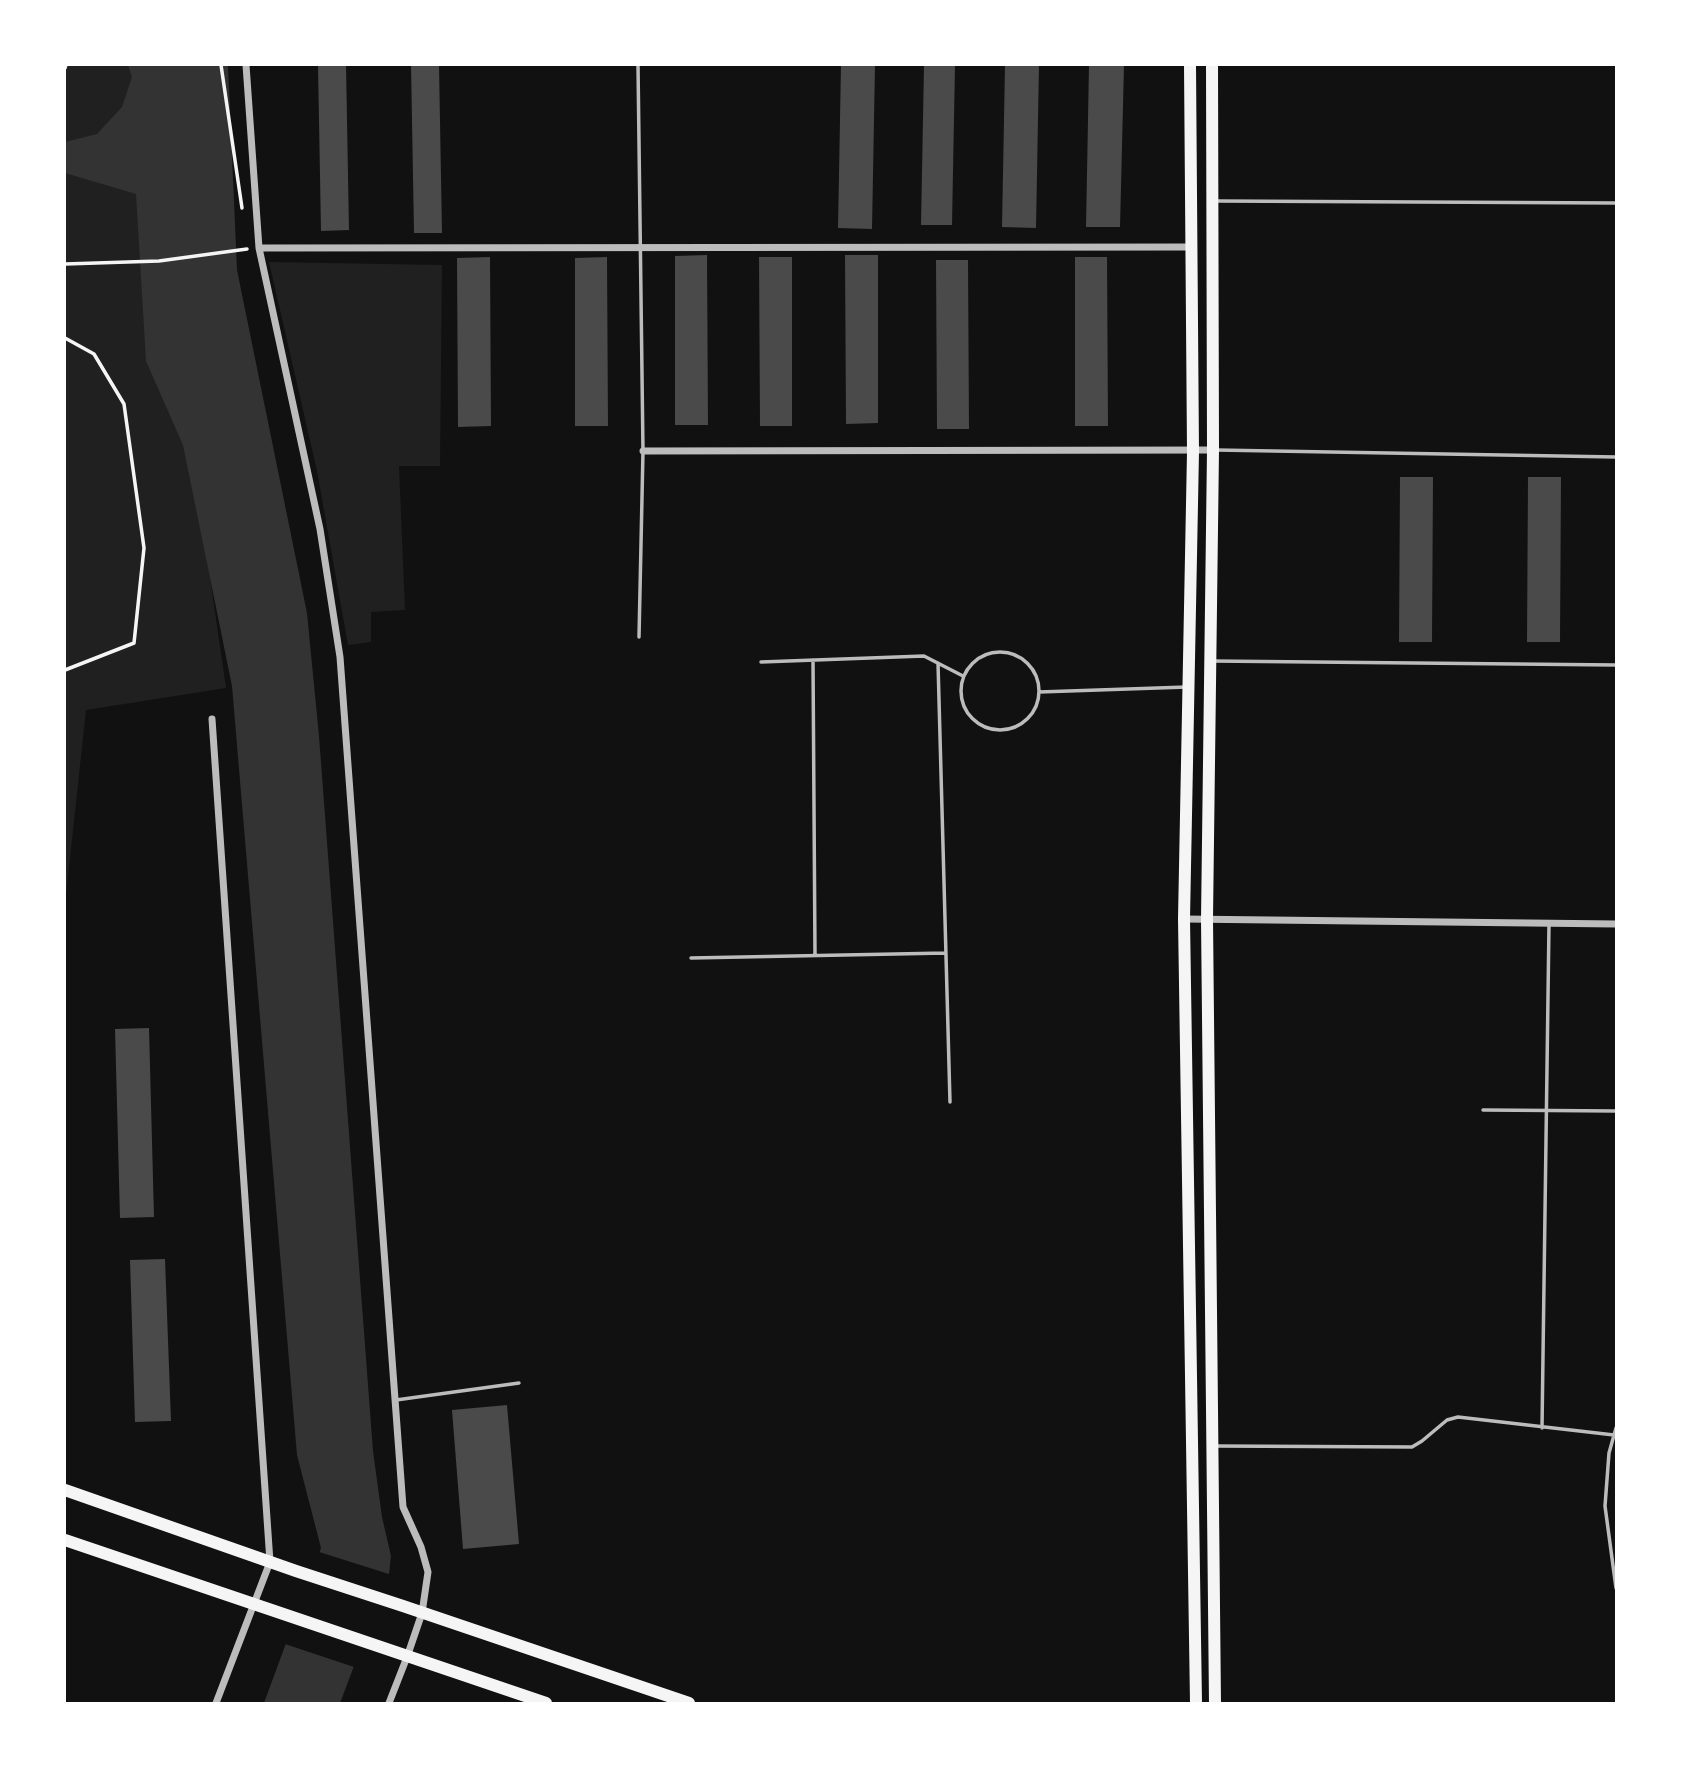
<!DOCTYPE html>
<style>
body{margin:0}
#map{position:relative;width:1681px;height:1768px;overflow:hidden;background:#111;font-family:"Noto Sans",sans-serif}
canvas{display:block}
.frame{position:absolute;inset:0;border:66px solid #fff;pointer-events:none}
</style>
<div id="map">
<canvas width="1681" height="1768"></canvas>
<div class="frame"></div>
</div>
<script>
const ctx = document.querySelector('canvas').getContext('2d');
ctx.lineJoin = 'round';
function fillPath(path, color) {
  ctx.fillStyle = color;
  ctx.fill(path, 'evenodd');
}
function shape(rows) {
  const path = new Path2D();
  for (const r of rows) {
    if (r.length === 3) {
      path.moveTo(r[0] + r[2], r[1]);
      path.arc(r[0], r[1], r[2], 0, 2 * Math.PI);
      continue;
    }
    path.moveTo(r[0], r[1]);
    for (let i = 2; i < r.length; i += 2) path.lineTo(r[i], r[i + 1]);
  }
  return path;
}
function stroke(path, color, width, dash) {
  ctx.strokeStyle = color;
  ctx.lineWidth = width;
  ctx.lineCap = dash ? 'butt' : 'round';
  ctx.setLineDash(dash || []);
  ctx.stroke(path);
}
fillPath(shape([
 [65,65,136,65,226,688,86,710,65,904],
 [269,262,442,265,440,466,399,466,405,610,371,612,371,642,348,645,317,471]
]), '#202020');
fillPath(shape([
 [128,65,228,65,237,270,307,613,319,736,373,1451,382,1517,391,1556,389,1574,340,1703,264,1703,321,1548,297,1455,232,686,183,445,146,361,136,194,65,173,65,142,97,134,122,107,132,77]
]), '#333');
fillPath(shape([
 [316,1551,392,1575,357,1668,282,1643]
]), '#111');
fillPath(shape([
 [318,65,346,65,349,230,321,231],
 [411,65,439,65,442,233,414,233],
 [841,65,875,65,872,229,838,228],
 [924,65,955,65,952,225,921,225],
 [1005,65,1039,65,1036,228,1002,227],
 [1089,65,1124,65,1120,227,1086,227],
 [707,255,708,425,675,425,675,256],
 [845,255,878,255,878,423,846,424],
 [490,257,491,426,458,427,457,258],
 [607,257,608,426,575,426,575,258],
 [759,257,792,257,792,426,760,426],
 [1075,257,1107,257,1108,426,1075,426],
 [936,260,968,260,969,429,937,429],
 [1400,477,1433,477,1432,642,1399,642],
 [1528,477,1561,477,1560,642,1527,642],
 [149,1028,154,1217,120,1218,115,1029],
 [165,1259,171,1421,135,1422,130,1260],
 [507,1405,519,1544,463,1549,452,1410]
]), '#4a4a4a');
stroke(shape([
 [221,65,242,208],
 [65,68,66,65],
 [65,264,159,261,247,249],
 [65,338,94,354,124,404,144,548,134,643,65,670]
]), '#f5f5f5', 3.5);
stroke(shape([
 [638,65,643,451,639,637],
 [1217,201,1616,203],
 [1216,450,1616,457],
 [1000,691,39],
 [813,660,815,955],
 [1212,661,1616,665],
 [761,662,924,656,963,676],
 [938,663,950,1102],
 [1039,692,1187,687],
 [691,958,946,953],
 [1483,1110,1616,1111],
 [396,1400,519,1383],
 [1542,1428,1549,924],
 [1616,1428,1609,1453,1605,1506,1616,1588],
 [1215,1446,1412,1447,1422,1441,1447,1420,1458,1417,1614,1435]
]), '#bcbcbc', 3.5);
stroke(shape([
 [246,65,259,248,320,529,340,657,403,1507,421,1547,428,1572,422,1613,407,1657,389,1703],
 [259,248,1192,247],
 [643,451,1213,450],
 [212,719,270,1562,216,1703],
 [1184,919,1616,924]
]), '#bcbcbc', 7);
stroke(shape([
 [1190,65,1193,452,1184,919,1196,1703],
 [1212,65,1213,450,1207,919,1215,1703]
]), '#f5f5f5', 12);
stroke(shape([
 [65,1490,296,1571,403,1606,689,1703],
 [65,1540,546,1703]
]), '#f5f5f5', 12);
</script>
